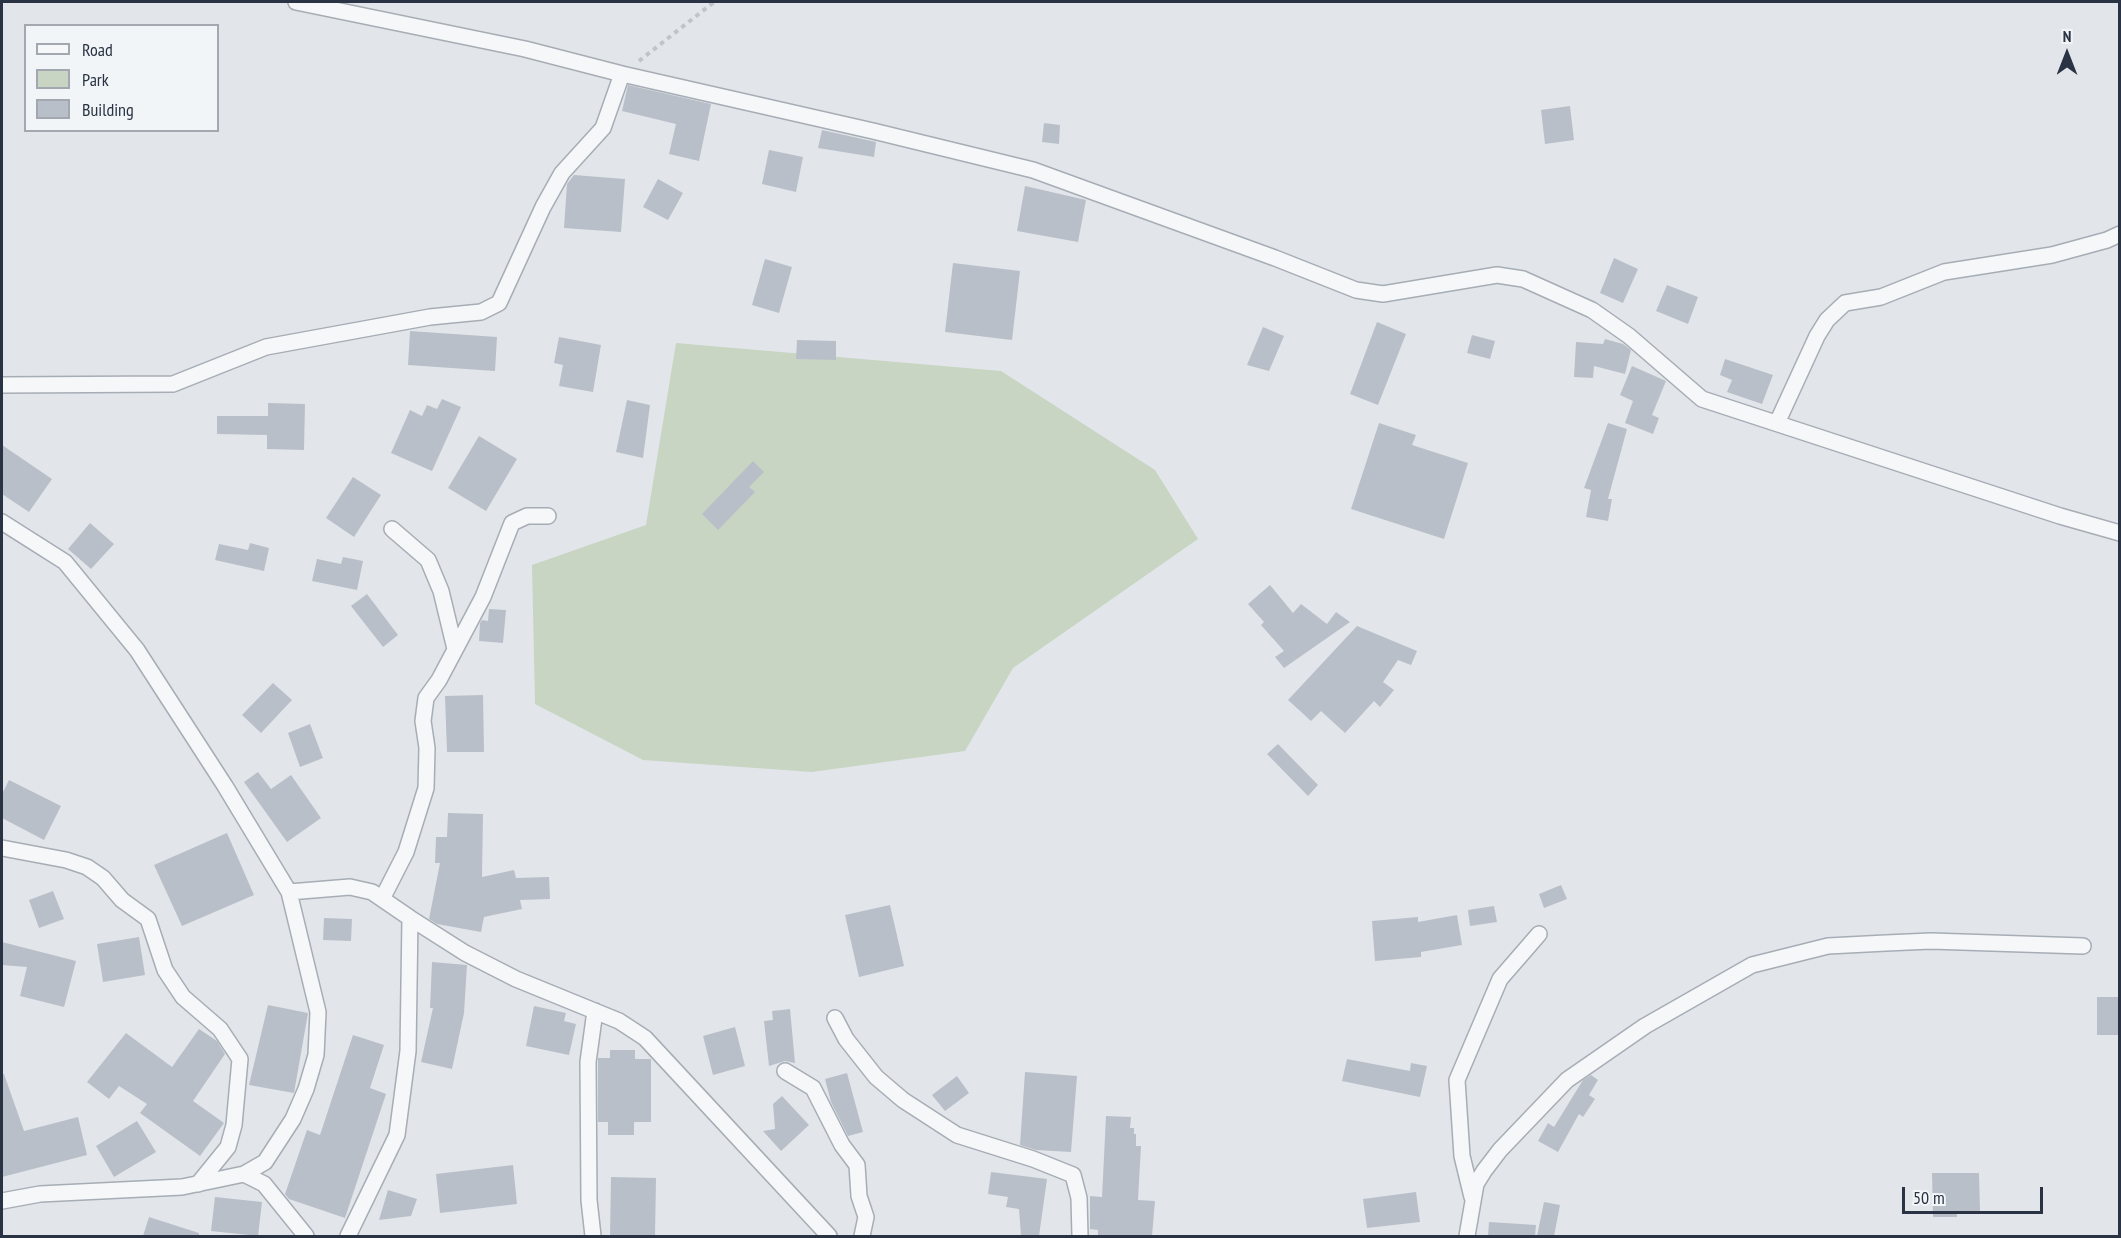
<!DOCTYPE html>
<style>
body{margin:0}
#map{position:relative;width:2121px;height:1238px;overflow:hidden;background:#e2e6eb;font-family:"PT Sans Narrow",sans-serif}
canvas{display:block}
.frame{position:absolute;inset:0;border:3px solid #2a3343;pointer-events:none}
.legend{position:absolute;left:24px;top:24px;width:195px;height:108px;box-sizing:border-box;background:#f2f5f8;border:2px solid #a2a7b0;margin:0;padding:8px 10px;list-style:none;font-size:18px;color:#2a3343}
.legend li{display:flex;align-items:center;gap:12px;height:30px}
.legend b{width:30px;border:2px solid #a2a7b0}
.north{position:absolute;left:2037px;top:24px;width:60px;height:60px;-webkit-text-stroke:4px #f2f5f8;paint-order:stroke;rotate:0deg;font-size:16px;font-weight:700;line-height:24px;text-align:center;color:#2a3343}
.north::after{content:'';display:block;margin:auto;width:21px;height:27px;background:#2a3343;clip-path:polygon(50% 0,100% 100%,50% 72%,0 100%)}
.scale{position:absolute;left:1902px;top:1187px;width:141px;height:27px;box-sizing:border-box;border:3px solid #2a3343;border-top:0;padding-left:8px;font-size:18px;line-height:21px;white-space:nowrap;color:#2a3343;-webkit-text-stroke:4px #f2f5f8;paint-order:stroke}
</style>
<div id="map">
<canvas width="2121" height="1238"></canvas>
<div class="frame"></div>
<ul class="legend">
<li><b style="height:8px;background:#f5f7f9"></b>Road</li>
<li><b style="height:16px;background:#c8d5c3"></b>Park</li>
<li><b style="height:16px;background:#b9bfc8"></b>Building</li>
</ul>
<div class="north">N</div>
<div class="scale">50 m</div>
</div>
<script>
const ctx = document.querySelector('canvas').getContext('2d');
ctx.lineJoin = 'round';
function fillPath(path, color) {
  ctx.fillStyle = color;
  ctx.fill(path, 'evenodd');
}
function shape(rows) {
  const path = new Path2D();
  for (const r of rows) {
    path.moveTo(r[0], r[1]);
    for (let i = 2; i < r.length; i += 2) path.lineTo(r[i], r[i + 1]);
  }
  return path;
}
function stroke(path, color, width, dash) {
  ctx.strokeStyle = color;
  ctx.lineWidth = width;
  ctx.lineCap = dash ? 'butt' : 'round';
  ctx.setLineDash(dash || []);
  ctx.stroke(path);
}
fillPath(shape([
 [676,343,1001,371,1155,470,1198,539,1013,668,965,751,812,772,643,760,535,704,532,565,646,525]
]), '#c8d5c3');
fillPath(shape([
 [628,85,711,104,699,161,669,154,676,124,622,111],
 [1570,106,1574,140,1545,144,1541,110],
 [1044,123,1060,125,1059,144,1042,142],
 [822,130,876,142,874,157,818,148],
 [769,150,803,157,796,192,762,184],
 [574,175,625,179,621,232,564,228,567,184],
 [658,179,683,193,668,220,643,207],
 [1025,186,1086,200,1078,242,1017,231],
 [1614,258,1638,269,1623,303,1600,293],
 [765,259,792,267,779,313,752,305],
 [953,263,1020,271,1012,340,945,332],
 [1667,285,1698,297,1688,324,1656,311],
 [1377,322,1406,334,1378,405,1350,394],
 [1263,327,1284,336,1269,371,1247,365],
 [410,331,497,337,495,371,408,365],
 [1472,335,1495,341,1490,359,1467,353],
 [559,337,601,345,593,392,559,386,563,365,554,363],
 [1605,339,1623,344,1631,350,1625,374,1594,366,1593,378,1574,377,1576,342,1603,344],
 [797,340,836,341,836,360,796,359],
 [1725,359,1773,375,1762,404,1727,392,1732,380,1720,375],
 [1632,366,1666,381,1652,415,1659,418,1653,434,1625,423,1633,401,1620,395],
 [442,399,461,407,432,471,391,453,410,410,422,416,427,405,437,409],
 [627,400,650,405,643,458,616,452],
 [268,403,305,404,304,450,267,449,267,435,217,434,217,416,268,416],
 [1379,423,1416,435,1412,445,1468,463,1444,539,1351,509],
 [1608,423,1627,429,1608,499,1612,499,1608,521,1586,517,1591,490,1584,488],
 [479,436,517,459,486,511,448,488],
 [2,445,52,479,29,512,2,494],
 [753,461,764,472,749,487,755,492,718,530,702,514],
 [353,477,381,495,354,537,326,518],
 [90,523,114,544,91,569,68,549],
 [250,543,269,548,264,571,215,560,219,544,248,550],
 [343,557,363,561,357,590,312,581,317,559,341,564],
 [1270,585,1293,613,1301,604,1327,624,1336,612,1350,622,1284,668,1275,657,1284,651,1261,625,1264,622,1248,604],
 [367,594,398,635,383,647,351,606],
 [489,609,506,610,503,643,479,641,480,623,482,620,488,621],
 [1357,626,1417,651,1411,665,1398,660,1383,682,1394,690,1380,707,1374,701,1345,733,1321,711,1311,721,1288,700],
 [273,683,292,700,261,733,242,715],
 [483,695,484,752,447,752,445,696],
 [310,724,323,758,300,767,288,733],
 [1278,744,1318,785,1308,796,1267,754],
 [258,772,271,789,291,775,321,818,287,842,244,782],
 [9,780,61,806,44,840,2,818,2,794],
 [448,813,483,814,482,877,514,870,516,878,549,877,550,899,520,900,522,909,484,917,481,932,437,924,429,919,440,863,435,863,436,837,447,837],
 [227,833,254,895,182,926,154,865],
 [1561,885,1567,899,1544,908,1539,894],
 [53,891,64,919,39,928,29,900],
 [890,905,904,966,859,977,845,915],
 [1494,906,1497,922,1470,926,1468,910],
 [1457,915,1462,945,1421,952,1421,957,1375,961,1372,921,1418,917,1418,922],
 [324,918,352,919,351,941,323,940],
 [139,937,145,975,103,982,97,944],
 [2,942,76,961,64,1007,20,996,27,967,2,965],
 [432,962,467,965,464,1013,452,1069,421,1062,433,1008,430,1008],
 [2097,997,2120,997,2120,1035,2097,1035],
 [268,1005,308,1013,294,1093,249,1085],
 [534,1006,566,1013,564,1021,576,1024,569,1055,526,1046],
 [790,1009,795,1063,785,1061,769,1066,764,1021,773,1020,772,1011],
 [735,1027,745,1066,713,1075,703,1036],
 [199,1029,217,1041,225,1054,193,1101,224,1123,200,1156,140,1113,147,1104,119,1086,109,1099,87,1082,126,1033,172,1067],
 [353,1035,384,1045,370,1088,386,1094,345,1218,289,1199,285,1194,307,1130,320,1135],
 [610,1050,635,1050,635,1059,651,1059,651,1122,634,1122,634,1135,608,1135,608,1122,598,1122,598,1058,610,1058],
 [1347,1059,1410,1071,1411,1063,1427,1066,1420,1097,1342,1081],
 [1025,1072,1077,1076,1071,1152,1036,1150,1020,1145],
 [847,1073,863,1132,848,1136,831,1102,825,1079],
 [2,1074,4,1074,24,1131,78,1117,87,1155,2,1177],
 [1591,1075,1598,1080,1589,1095,1595,1099,1583,1117,1579,1114,1558,1152,1538,1141,1548,1123,1554,1127,1583,1080],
 [957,1076,969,1093,945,1111,932,1095],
 [782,1096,809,1125,781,1151,763,1131,775,1129,773,1104],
 [1106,1116,1131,1117,1130,1128,1134,1128,1134,1134,1136,1134,1136,1146,1141,1146,1138,1200,1155,1201,1152,1236,1098,1236,1098,1230,1090,1229,1090,1196,1102,1197],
 [137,1121,156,1152,114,1177,96,1146],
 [513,1165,517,1204,440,1213,436,1174],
 [991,1172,1047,1179,1039,1236,1021,1236,1019,1209,1006,1207,1008,1197,988,1194],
 [1932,1173,1979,1173,1980,1211,1957,1211,1957,1217,1933,1217],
 [611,1177,656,1178,655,1236,610,1236],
 [388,1190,417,1199,411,1216,379,1220],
 [1416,1192,1420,1222,1367,1228,1363,1199],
 [215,1197,262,1202,258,1236,211,1231],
 [1544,1202,1560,1205,1554,1236,1537,1236],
 [149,1217,199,1233,199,1236,143,1236],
 [1489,1222,1536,1225,1535,1236,1488,1236]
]), '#b9bfc8');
const minor = shape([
 [296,2,525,49,622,74,873,131,1033,170,1275,258,1356,290,1383,294,1497,275,1523,279,1592,310,1629,336,1702,399,2060,516,2120,533],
 [2,385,173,384,266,347,430,317,481,312,499,303,543,207,562,173,603,128,622,74],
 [1777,423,1817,336,1827,320,1845,303,1881,297,1944,272,2052,255,2107,240,2120,234],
 [2,522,65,562,137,650,225,786,289,892,318,1012,316,1055,306,1089,293,1119,265,1162,244,1174,182,1187,40,1194,2,1201],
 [392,529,428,560,441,591,455,649],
 [2,848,66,860,87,867,103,878,122,900,148,919,165,970,183,997,220,1029,240,1059,234,1125,228,1147,198,1184],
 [289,892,350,887,372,892,410,918,408,1051,397,1135,348,1236],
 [382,899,406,852,426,788,427,748,423,721,426,698,439,680,483,597,512,523,527,516,548,516],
 [410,918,465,953,516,979,619,1021,645,1038,829,1236],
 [835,1018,846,1039,876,1077,903,1100,957,1135,1033,1159,1073,1175,1079,1198,1080,1236],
 [785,1071,813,1088,842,1145,857,1165,859,1196,866,1217,862,1236],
 [244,1174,264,1184,306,1236],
 [1472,1197,1462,1156,1457,1080,1500,979,1539,934],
 [593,1236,589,1200,588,1062,595,1011],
 [1467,1236,1476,1184,1484,1171,1500,1150,1567,1080,1645,1026,1752,965,1828,946,1886,943,1931,941,2083,946]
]);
stroke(minor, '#a7adb5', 18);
stroke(shape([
 [639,61,714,2]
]), '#c0c4ca', 4, [4.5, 4.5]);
stroke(minor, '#f5f7f9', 15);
</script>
